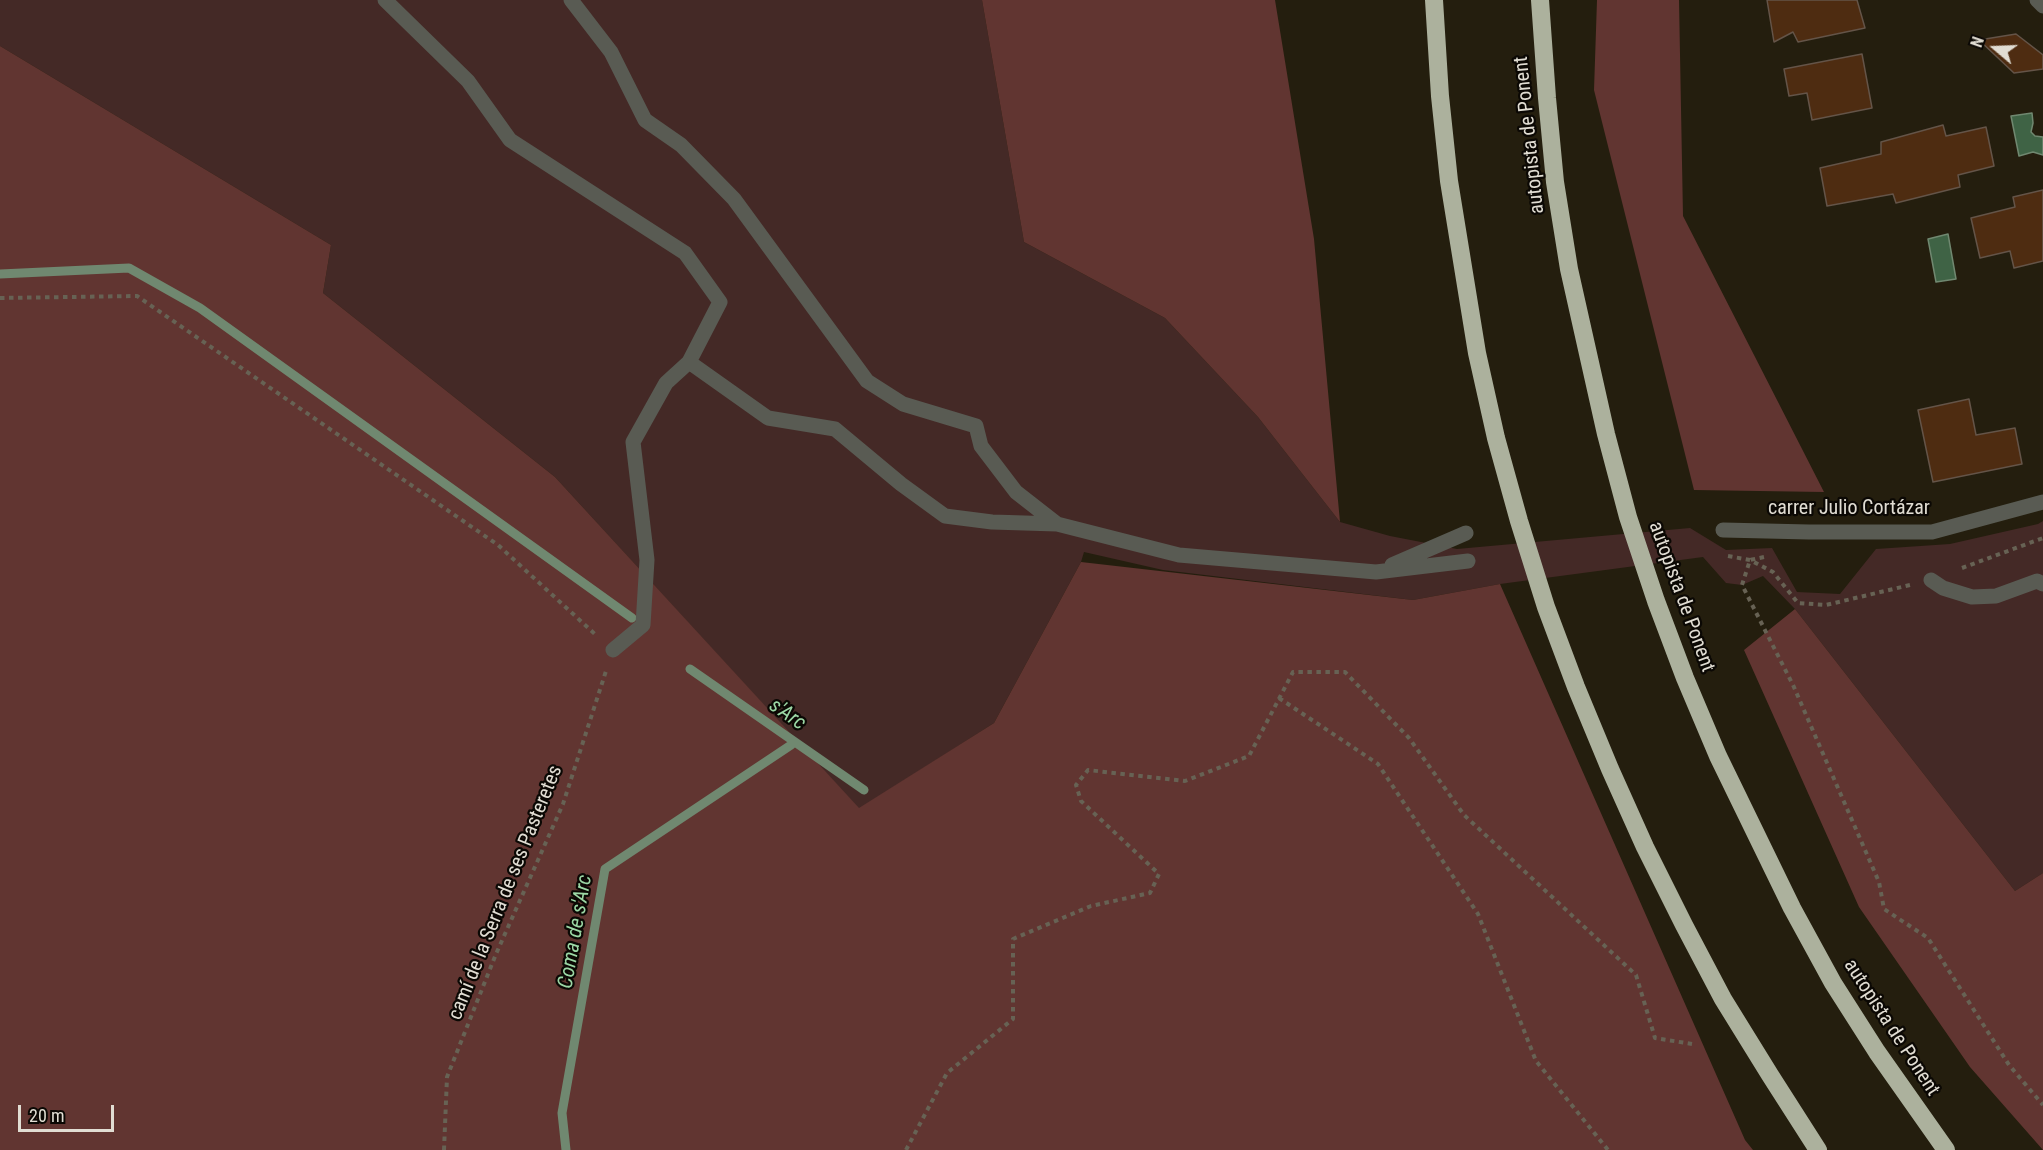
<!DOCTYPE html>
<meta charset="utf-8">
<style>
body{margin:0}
#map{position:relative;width:2043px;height:1150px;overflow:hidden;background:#241e0e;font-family:"Roboto Condensed",sans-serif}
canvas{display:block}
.north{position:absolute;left:1965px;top:18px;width:60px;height:60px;-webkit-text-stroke:4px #0b0804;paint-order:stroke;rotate:289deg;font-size:16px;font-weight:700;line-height:24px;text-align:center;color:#e1ddd3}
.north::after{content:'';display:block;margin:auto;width:21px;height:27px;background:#e1ddd3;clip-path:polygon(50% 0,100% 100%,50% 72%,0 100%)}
.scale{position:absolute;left:18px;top:1105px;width:96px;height:27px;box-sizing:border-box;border:3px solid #e1ddd3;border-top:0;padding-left:8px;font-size:18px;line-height:21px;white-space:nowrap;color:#e1ddd3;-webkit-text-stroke:4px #0b0804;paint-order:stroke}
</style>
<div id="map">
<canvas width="2043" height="1150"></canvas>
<div class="north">N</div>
<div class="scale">20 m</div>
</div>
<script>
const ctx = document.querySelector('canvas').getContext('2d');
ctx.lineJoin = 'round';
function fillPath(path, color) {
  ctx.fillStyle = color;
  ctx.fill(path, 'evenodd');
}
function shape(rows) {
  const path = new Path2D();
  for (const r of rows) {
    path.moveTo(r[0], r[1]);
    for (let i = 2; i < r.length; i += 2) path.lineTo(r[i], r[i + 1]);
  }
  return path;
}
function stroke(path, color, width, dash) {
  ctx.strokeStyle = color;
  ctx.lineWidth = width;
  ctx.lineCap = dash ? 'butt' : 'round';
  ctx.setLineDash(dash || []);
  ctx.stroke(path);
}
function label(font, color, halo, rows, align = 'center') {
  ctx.font = font + ' "Roboto Condensed",sans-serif';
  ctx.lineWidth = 4.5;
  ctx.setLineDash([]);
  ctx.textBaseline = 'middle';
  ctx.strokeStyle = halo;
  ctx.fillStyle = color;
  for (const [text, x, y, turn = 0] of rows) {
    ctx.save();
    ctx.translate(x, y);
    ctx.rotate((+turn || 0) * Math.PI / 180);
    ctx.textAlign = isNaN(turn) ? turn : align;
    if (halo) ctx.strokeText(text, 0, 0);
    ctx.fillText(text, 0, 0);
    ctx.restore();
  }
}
fillPath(shape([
 [0,0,982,0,1024,242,1165,318,1258,417,1340,522,1390,536,1457,549,1690,528,1726,550,1772,548,1797,592,1840,594,1876,549,1950,544,2038,524,2043,521,2043,873,2015,891,1795,609,1763,576,1742,585,1726,583,1703,557,1500,584,1413,600,1163,570,1084,552,1081,562,994,723,859,809,555,477,323,293,331,245,0,46]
]), '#442926');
fillPath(shape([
 [982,0,1275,0,1314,239,1340,522,1258,417,1165,318,1024,242],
 [1597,0,1679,0,1683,216,1824,492,1694,490,1594,90],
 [0,46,331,245,323,293,555,477,859,808,994,723,1081,562,1413,600,1500,584,1745,1140,1753,1150,0,1150],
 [1795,609,2015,891,2043,873,2043,1150,1970,1067,1859,907,1744,650]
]), '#613531');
const water = shape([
 [2032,113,2033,123,2031,132,2035,136,2043,137,2043,155,2033,152,2019,156,2011,116,2032,113],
 [1948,234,1956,279,1936,282,1928,239,1948,234]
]);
fillPath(water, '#3f6345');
stroke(water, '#708870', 1.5);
stroke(shape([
 [0,274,129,268,200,308,632,618],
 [690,669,864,790],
 [566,1150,562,1113,605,869,791,745]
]), '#708870', 9);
const building = shape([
 [1767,0,1857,0,1865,28,1798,42,1793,32,1774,42,1767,0],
 [2016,34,2043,55,2043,69,2014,73,1979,40,2016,34],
 [1862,54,1872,108,1812,120,1807,93,1789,96,1784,69,1862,54],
 [1943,125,1946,136,1986,127,1994,166,1958,175,1960,187,1896,203,1893,194,1827,206,1820,168,1881,154,1881,142,1943,125],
 [2043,190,2043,261,2014,268,2010,251,1980,258,1971,218,2015,207,2013,197,2043,190],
 [1969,399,1976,435,2015,428,2022,464,1933,482,1918,410,1969,399]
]);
fillPath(building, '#4e2c11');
stroke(building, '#645448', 1.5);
stroke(shape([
 [0,298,137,296,498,545,597,636],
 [1728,556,1750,560,1773,572,1798,603,1826,605,1910,585],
 [1764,557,1750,560,1742,585,1793,685,1879,882,1884,909,1928,938,2009,1065,2043,1105],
 [1962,568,2043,538],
 [1279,698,1378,764,1478,914,1536,1061,1608,1150],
 [444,1150,447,1077,496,954,563,804,606,671],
 [906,1150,947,1073,1013,1019,1013,939,1091,906,1150,893,1159,874,1081,801,1076,785,1088,770,1185,781,1249,756,1293,672,1345,672,1409,738,1464,815,1636,975,1655,1038,1692,1044]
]), '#676254', 4, [4.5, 4.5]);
stroke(shape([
 [385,0,468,81,510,140,685,253,720,302,689,362],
 [571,0,611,52,645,120,681,145,734,199,867,381,903,404,976,426,981,446,1016,492,1057,524,1179,555,1376,572,1468,561],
 [1392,565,1466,533],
 [1931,580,1943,588,1972,597,1996,596,2037,581,2043,584],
 [613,650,643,625,647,560,633,442,666,383,689,362,768,418,835,429,901,484,945,516,992,522,1057,524]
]), '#595b53', 15);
stroke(shape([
 [2037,0,2043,6],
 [1723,530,1809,532,1932,532,2043,502]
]), '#595b53', 15);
stroke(shape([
 [1434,0,1440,96,1449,181,1477,353,1496,438,1519,521,1546,607,1576,687,1610,769,1645,847,1684,925,1723,999,1770,1075,1818,1150],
 [1540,0,1547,98,1555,182,1569,269,1606,434,1628,517,1656,601,1685,678,1718,756,1792,908,1833,983,1877,1052,1946,1150]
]), '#acb19d', 18);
label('20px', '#e1ddd3', '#0b0804', [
 ["autopista de Ponent",1530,135,-96],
 ["carrer Julio Cortázar",1849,509],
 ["autopista de Ponent",1681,597,70],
 ["camí de la Serra de ses Pasteretes",506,893,-68],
 ["autopista de Ponent",1891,1028,57]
]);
label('italic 21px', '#9cd8a5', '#0b0804', [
 ["s'Arc",787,715,35],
 ["Coma de s'Arc",576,932,-80]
]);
</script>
